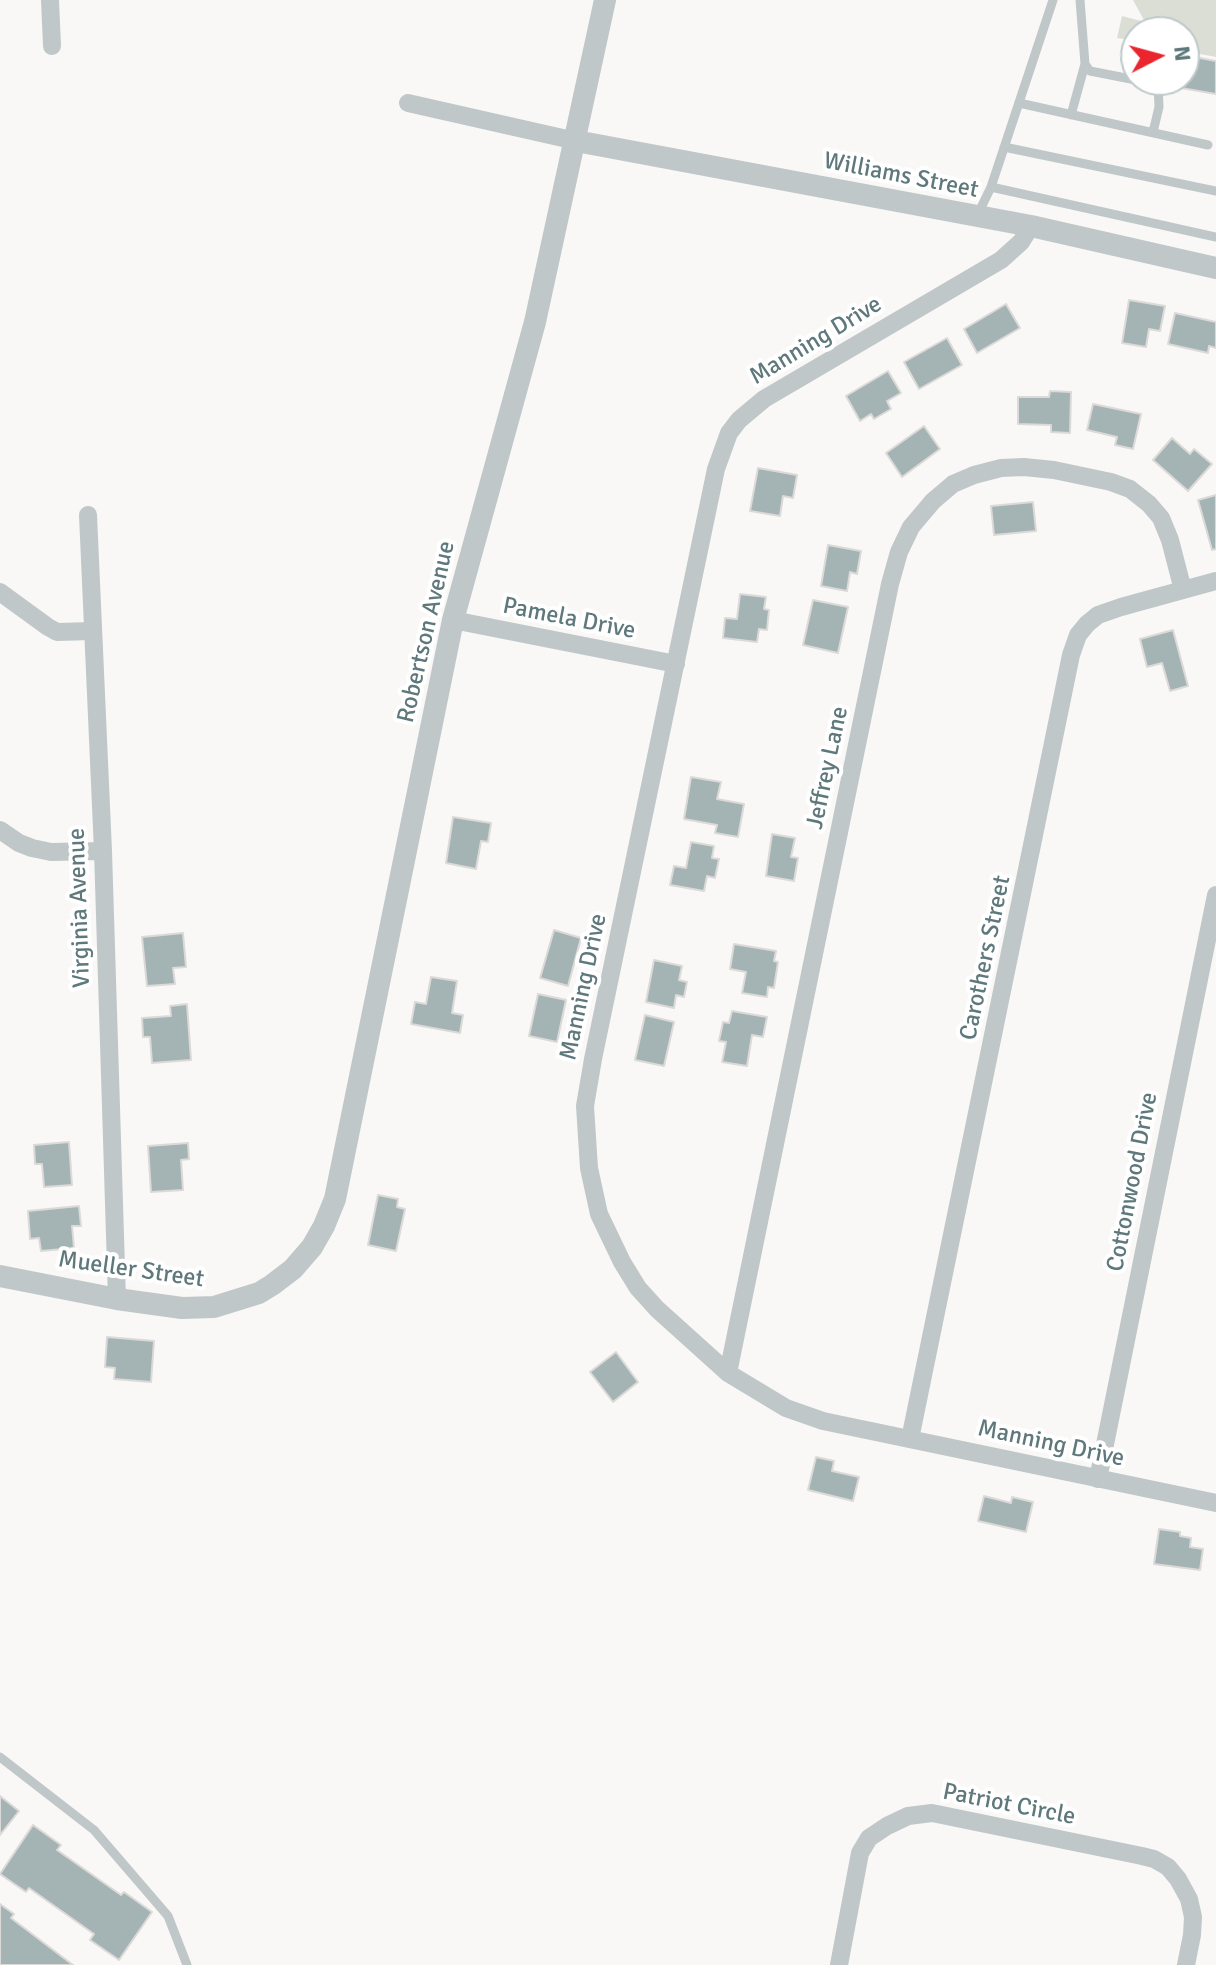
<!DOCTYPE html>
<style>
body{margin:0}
#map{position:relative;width:1216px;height:1965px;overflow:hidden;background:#f9f8f6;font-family:Signika,sans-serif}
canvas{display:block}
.north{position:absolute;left:1120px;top:16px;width:80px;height:80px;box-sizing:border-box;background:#fff;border:2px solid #bfc9cb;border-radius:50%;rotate:84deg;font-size:22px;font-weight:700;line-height:32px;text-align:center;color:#5e787c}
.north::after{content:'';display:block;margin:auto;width:28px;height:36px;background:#ea252d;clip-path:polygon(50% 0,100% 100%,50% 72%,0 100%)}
</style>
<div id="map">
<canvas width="1216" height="1965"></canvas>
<div class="north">N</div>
</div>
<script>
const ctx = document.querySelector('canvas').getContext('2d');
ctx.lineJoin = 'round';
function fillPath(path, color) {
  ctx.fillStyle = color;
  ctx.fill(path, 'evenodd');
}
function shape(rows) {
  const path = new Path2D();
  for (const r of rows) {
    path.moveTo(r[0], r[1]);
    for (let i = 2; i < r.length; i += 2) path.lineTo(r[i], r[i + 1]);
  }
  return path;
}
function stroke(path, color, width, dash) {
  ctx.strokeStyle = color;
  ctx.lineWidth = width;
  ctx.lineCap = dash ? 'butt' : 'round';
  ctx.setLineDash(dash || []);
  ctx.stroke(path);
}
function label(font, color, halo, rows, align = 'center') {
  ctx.font = font + ' Signika,sans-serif';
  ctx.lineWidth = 8;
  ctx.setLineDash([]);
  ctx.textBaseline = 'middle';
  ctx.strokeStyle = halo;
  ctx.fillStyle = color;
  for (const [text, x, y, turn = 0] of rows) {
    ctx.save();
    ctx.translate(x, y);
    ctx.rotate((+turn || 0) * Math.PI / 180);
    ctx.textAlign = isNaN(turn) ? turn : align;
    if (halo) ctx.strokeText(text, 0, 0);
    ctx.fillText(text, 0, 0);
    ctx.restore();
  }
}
fillPath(shape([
 [1133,0,1216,0,1216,57,1184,51,1184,32,1136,32,1136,41,1117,38,1122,16,1145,22]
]), '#dbded5');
const building = shape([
 [1184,55,1216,61,1216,94,1170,86,1171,80,1184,80,1184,55],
 [1129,300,1165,306,1160,331,1149,329,1146,347,1122,343,1129,300],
 [1006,304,1020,328,977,353,964,329,1006,304],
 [1175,313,1216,322,1216,348,1209,346,1208,353,1168,344,1175,313],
 [947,338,962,365,919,389,904,362,947,338],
 [888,371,901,393,887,401,891,409,874,419,871,414,860,421,846,396,888,371],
 [1050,391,1071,392,1070,433,1051,432,1051,425,1018,424,1018,397,1049,397,1050,391],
 [1093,404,1141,414,1133,449,1115,445,1117,437,1087,430,1093,404],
 [924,426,940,449,902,477,886,453,924,426],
 [1172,438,1190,454,1194,449,1212,464,1188,491,1153,460,1172,438],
 [758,468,797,475,793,498,783,496,780,516,750,511,758,468],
 [1216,495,1216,549,1212,550,1198,500,1216,495],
 [1033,502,1036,531,994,535,991,506,1033,502],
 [828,545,861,551,857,574,850,572,847,591,821,586,828,545],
 [740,594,766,597,764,609,769,610,767,630,759,629,757,642,723,638,725,618,737,619,740,594],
 [813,600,848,607,838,653,803,645,813,600],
 [1173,630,1188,686,1170,691,1162,663,1147,667,1140,639,1173,630],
 [691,777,721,782,717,799,744,804,738,837,715,833,717,825,684,819,691,777],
 [453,817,491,823,488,842,481,841,476,869,446,863,453,817],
 [772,834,795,838,791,857,798,858,794,881,766,876,772,834],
 [691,842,714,846,712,858,719,859,715,878,707,876,704,891,670,885,674,866,686,868,691,842],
 [554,930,581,938,568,986,540,978,554,930],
 [183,933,186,967,173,968,175,984,147,986,142,937,183,933],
 [734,944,776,951,774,961,778,962,774,988,768,987,767,997,742,993,746,972,730,969,734,944],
 [654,960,682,966,679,980,687,982,684,997,676,995,674,1008,646,1002,654,960],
 [431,977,457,981,452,1013,463,1015,460,1033,411,1024,415,1002,426,1004,431,977],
 [538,994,566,1000,557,1042,529,1036,538,994],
 [187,1004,191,1060,152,1063,150,1037,143,1037,142,1018,171,1016,170,1006,187,1004],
 [732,1011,767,1017,763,1037,752,1035,747,1066,722,1062,726,1042,719,1041,723,1022,729,1023,732,1011],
 [645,1015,674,1022,664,1066,635,1060,645,1015],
 [69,1142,72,1185,44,1187,42,1164,35,1164,34,1145,69,1142],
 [188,1143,189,1159,181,1160,183,1190,151,1192,148,1146,188,1143],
 [378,1195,398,1199,397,1207,405,1209,396,1251,368,1245,378,1195],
 [79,1206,81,1226,72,1226,74,1248,41,1251,39,1238,30,1239,28,1211,79,1206],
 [107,1337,154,1341,151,1382,114,1379,115,1368,105,1367,107,1337],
 [616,1352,638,1382,613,1402,590,1372,616,1352],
 [816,1457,834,1461,832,1471,859,1477,853,1501,808,1490,816,1457],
 [984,1496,1011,1503,1012,1497,1033,1502,1026,1532,978,1521,984,1496],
 [1159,1529,1180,1532,1180,1536,1191,1538,1190,1547,1203,1549,1200,1570,1154,1564,1159,1529],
 [0,1796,19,1811,0,1835,0,1796],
 [33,1825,61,1845,57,1850,121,1895,124,1892,152,1912,119,1960,90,1940,94,1934,29,1888,26,1892,0,1874,33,1825],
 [0,1904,14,1914,11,1918,73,1965,0,1965,0,1904]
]);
fillPath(building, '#a4b3b4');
stroke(building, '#dbdad8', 2);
stroke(shape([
 [1080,0,1085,64,1090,71,1136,80],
 [1138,80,1158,84,1159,107,1153,132],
 [1019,103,1208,145],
 [1071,115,1085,64],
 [1004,147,1216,191],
 [991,187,1216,237],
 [978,214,991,187,1053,0],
 [0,1757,94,1830,168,1916,187,1965]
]), '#c0c7c9', 9);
stroke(shape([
 [50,0,52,46],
 [408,103,576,141],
 [1031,226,1021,242,1001,260,764,399,739,420,729,433,716,469,593,1059,585,1106,589,1168,599,1214,622,1262,638,1288,657,1309,728,1373,786,1408,823,1421,1216,1503],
 [88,515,103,851,117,1299],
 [0,592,48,627,57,632,93,631],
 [453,620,676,664],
 [0,830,19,843,32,848,51,852,103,851],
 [728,1373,890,584,899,552,911,527,933,501,953,484,974,475,1001,468,1024,467,1054,470,1111,482,1130,489,1149,504,1161,518,1170,540,1183,590],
 [910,1439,1071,655,1078,635,1087,624,1098,615,1121,607,1216,581],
 [1098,1479,1216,895],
 [839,1965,860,1853,869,1838,887,1826,908,1816,932,1813,1142,1856,1154,1859,1168,1867,1178,1879,1189,1899,1193,1917,1192,1935,1186,1965]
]), '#c0c7c9', 18);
stroke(shape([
 [576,141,1031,226,1216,268],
 [0,1276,117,1299,182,1308,214,1307,259,1293,272,1285,293,1269,312,1247,324,1226,335,1199,453,620,535,322,605,0]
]), '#c0c7c9', 22);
label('24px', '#5e787c', '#fff', [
 ["Williams Street",901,176,11],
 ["Manning Drive",816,341,-31],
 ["Pamela Drive",569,619,11],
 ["Robertson Avenue",427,632,-77],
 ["Jeffrey Lane",828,768,-78],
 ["Virginia Avenue",80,908,-92],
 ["Carothers Street",986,958,-78],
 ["Manning Drive",584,987,-78],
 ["Cottonwood Drive",1133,1182,-79],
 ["Mueller Street",131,1270,8],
 ["Manning Drive",1051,1444,12],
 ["Patriot Circle",1009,1805,11]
]);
</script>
